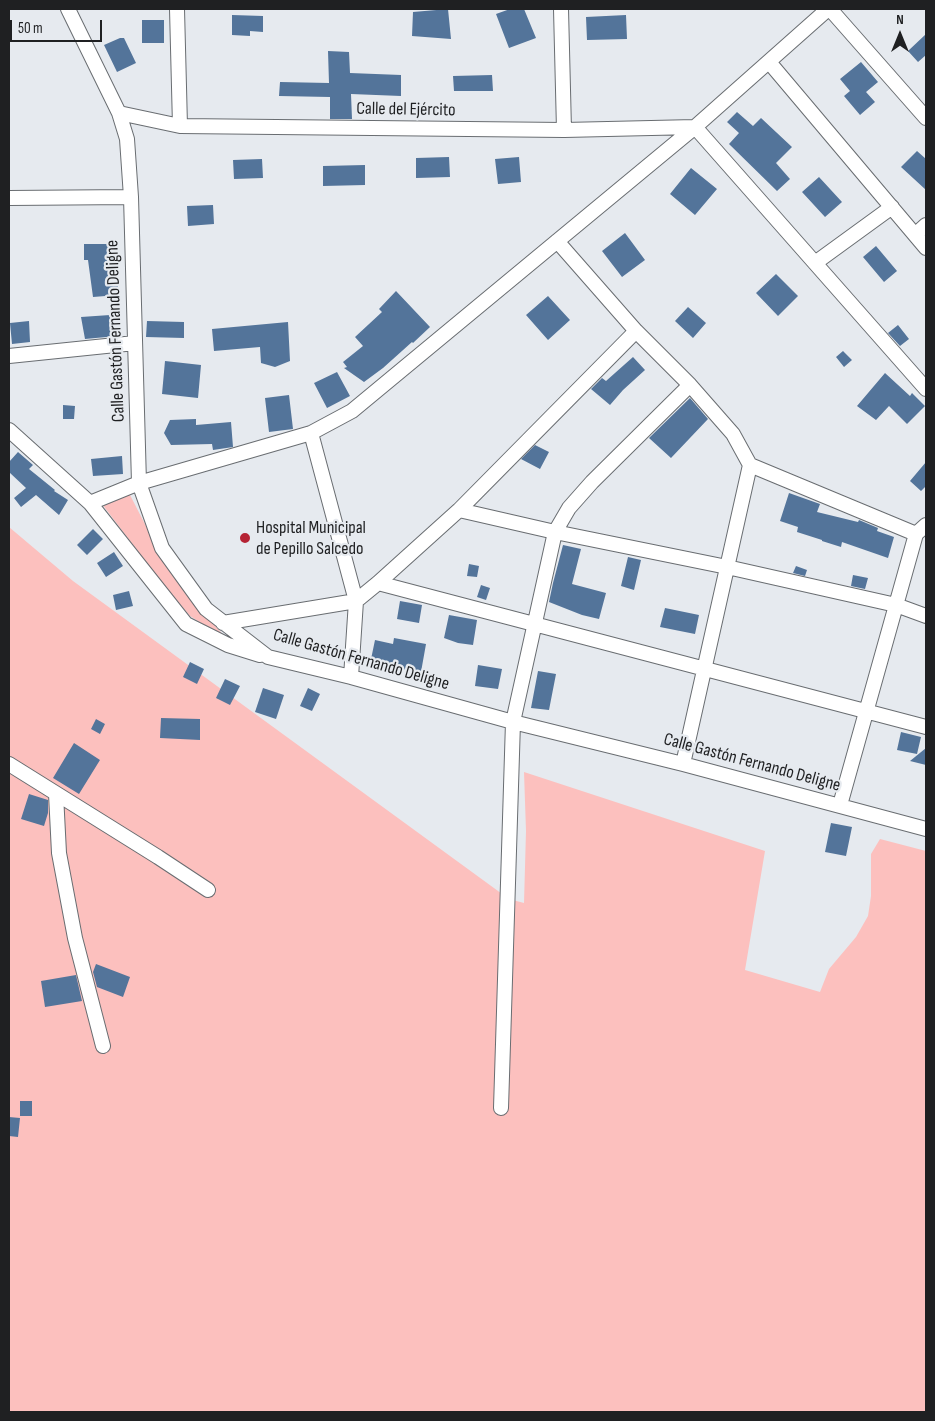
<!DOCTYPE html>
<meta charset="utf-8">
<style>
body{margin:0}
#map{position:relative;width:935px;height:1421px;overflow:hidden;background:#e6eaef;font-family:"Sofia Sans Condensed",sans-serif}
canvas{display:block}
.frame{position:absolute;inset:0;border:10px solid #1f2022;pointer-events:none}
.north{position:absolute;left:875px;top:10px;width:50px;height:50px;-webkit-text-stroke:4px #e6eaef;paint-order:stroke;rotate:0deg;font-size:14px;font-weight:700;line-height:20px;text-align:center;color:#1f2022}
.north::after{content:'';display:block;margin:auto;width:18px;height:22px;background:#1f2022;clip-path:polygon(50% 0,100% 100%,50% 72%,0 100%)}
.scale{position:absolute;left:10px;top:20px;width:92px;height:22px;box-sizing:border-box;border:2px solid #1f2022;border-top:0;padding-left:6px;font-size:15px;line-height:18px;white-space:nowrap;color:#1f2022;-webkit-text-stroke:4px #e6eaef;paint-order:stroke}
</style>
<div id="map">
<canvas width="935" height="1421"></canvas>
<div class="frame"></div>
<div class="north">N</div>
<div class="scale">50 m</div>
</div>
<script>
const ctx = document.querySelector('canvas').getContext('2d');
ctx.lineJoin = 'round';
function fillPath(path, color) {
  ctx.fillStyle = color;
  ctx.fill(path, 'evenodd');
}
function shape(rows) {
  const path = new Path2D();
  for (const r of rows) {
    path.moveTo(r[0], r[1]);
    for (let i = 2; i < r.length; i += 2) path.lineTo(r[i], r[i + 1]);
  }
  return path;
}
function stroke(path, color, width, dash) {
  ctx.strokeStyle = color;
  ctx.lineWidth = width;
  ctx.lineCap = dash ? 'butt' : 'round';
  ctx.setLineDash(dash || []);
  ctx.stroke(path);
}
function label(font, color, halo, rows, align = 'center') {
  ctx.font = font + ' "Sofia Sans Condensed",sans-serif';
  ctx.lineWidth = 4.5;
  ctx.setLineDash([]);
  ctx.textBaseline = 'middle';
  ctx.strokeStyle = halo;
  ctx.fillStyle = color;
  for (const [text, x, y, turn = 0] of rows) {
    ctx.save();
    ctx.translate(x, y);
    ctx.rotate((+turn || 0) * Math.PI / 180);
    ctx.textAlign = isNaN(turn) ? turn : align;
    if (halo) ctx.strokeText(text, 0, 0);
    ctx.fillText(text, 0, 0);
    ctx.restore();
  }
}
fillPath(shape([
 [129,493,149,532,189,597,228,640,190,616,161,582,102,504],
 [9,527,73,581,509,899,524,903,526,831,524,772,765,851,745,970,820,992,829,969,856,937,868,916,871,896,871,854,880,839,926,851,926,1412,9,1412]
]), '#fcc0be');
fillPath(shape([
 [448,9,451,39,412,36,413,12],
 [510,9,524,9,536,38,509,48,496,14],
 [232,15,263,16,263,32,250,31,250,36,232,35],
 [626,15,627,39,587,40,586,17],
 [142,20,164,20,164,43,142,43],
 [926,34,926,55,918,62,908,51],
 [120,38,124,38,136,63,117,72,104,45],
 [328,51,349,52,350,73,401,75,401,96,351,94,352,119,330,119,330,97,279,96,280,82,329,83],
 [861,62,878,82,866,92,875,102,860,115,844,96,850,91,840,79],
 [492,75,493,91,454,91,453,76],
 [737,112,753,126,761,118,792,147,776,163,790,179,777,191,729,144,739,133,727,122],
 [917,151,926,159,926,190,901,167],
 [449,157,450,177,416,178,416,158],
 [519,157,521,182,498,184,495,159],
 [262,159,263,178,234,179,233,160],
 [365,165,365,185,323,186,323,166],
 [691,168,717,189,695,215,670,194],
 [819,177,842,202,825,217,802,192],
 [213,205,214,224,188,226,187,206],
 [625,233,645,260,622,277,602,251],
 [84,244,117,244,118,295,93,297,88,260,84,260],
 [876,246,897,271,884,282,863,257],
 [776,274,798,296,778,316,756,293],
 [396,291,430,327,413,343,412,342,383,368,364,382,344,368,347,367,343,362,363,346,355,337,382,312,379,309],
 [548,296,570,320,548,340,526,315],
 [688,307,706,323,693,338,675,321],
 [110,315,117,336,85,339,81,317],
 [29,321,30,342,12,344,10,323],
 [147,321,184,322,184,338,146,337],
 [288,322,290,361,275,367,261,363,260,347,214,351,212,329],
 [898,325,909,339,900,346,888,333],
 [843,351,852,360,844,367,836,357],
 [633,357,645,370,623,390,610,405,591,389,602,378,606,381],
 [165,361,201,365,198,398,162,394],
 [337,372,350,396,327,408,314,383],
 [885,373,910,396,912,393,925,406,907,424,889,406,876,420,857,406],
 [289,395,293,429,269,432,265,398],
 [690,398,708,419,671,458,649,438],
 [63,405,75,406,74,419,63,419],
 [196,419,196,425,231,422,233,447,213,450,212,444,171,445,164,433,170,420],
 [535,445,549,452,540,469,521,459],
 [18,452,33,465,29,469,55,490,54,491,68,500,59,515,36,495,21,507,14,498,26,488,9,472,9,462],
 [122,456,123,474,93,476,91,459],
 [926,462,926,486,921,491,910,481],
 [789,493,820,504,817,512,858,522,859,520,878,528,877,531,894,537,888,558,842,542,841,547,822,541,822,540,797,532,798,527,780,521],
 [93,529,103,539,87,555,77,545],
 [563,545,581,549,572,584,606,593,599,619,582,615,549,602,553,583],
 [114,552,123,566,106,577,97,563],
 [628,557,641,560,634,590,621,586],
 [469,564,479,566,477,577,467,576],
 [796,566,807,570,805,576,793,573],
 [853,575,868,578,865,589,851,586],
 [481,585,490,588,486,600,477,597],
 [129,591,133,606,116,610,113,595],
 [400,601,422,605,419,623,397,619],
 [665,608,699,615,695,634,660,627],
 [449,615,477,620,473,645,458,643,444,638],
 [394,638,426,644,421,672,370,664,375,640,393,644],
 [190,662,204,669,197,684,183,677],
 [478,665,502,669,498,689,475,686],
 [538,671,556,674,549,710,531,708],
 [225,679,240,686,230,705,216,698],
 [263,688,284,695,276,719,255,712],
 [308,688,320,694,312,711,300,706],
 [161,718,200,719,200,740,160,738],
 [96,719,105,724,100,734,91,729],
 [901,732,921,737,917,754,897,750],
 [74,743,100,760,79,794,53,778],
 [926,748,926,765,910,761],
 [29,794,48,800,48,813,44,826,21,819],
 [831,823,852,827,846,856,825,852],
 [96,964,130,977,123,997,97,987,93,972],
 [76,975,82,1001,45,1007,41,981],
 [20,1101,32,1101,32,1116,20,1116],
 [9,1117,20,1118,18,1137,9,1136]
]), '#53749a');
const minor = shape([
 [68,9,119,113,127,139,131,197,139,483,162,548,206,609,268,657,351,677,513,722,683,764,926,829],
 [177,9,180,126],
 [561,9,564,130],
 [830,9,926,118],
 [769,62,926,248],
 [119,113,180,126,564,130,695,127],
 [695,127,926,389],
 [9,198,131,197],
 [915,235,926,225],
 [557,241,636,331,690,385,733,434,750,465,683,764],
 [815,263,892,207],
 [9,356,135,343],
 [9,430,90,503,186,624,228,645,260,655],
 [311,433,356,601,351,677],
 [750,465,916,534],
 [90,503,139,483,311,433,352,411,695,127,828,9],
 [459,510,555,532,727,567,896,605,926,616],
 [378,583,926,727],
 [223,623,356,601,378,583,459,510,636,331],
 [9,764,158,857,208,890],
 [56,794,59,853,75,938,103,1046],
 [840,805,916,534,926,525],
 [501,1108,513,722,555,532,569,508,592,482,690,385]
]);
stroke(minor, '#696d71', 16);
stroke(minor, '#fff', 14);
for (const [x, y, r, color] of [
 [245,538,6,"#b52334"]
]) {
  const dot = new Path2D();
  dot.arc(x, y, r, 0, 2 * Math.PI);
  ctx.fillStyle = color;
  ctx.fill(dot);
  stroke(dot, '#e6eaef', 2);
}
label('18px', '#1f2022', '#e6eaef', [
 ["Calle del Ejército",406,110,1],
 ["Calle Gastón Fernando Deligne",116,331,-92],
 ["Calle Gastón Fernando Deligne",361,660,16],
 ["Calle Gastón Fernando Deligne",752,763,15]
]);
label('18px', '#1f2022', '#e6eaef', [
 ["Hospital Municipal",256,528],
 ["de Pepillo Salcedo",256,549]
], 'left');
</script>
